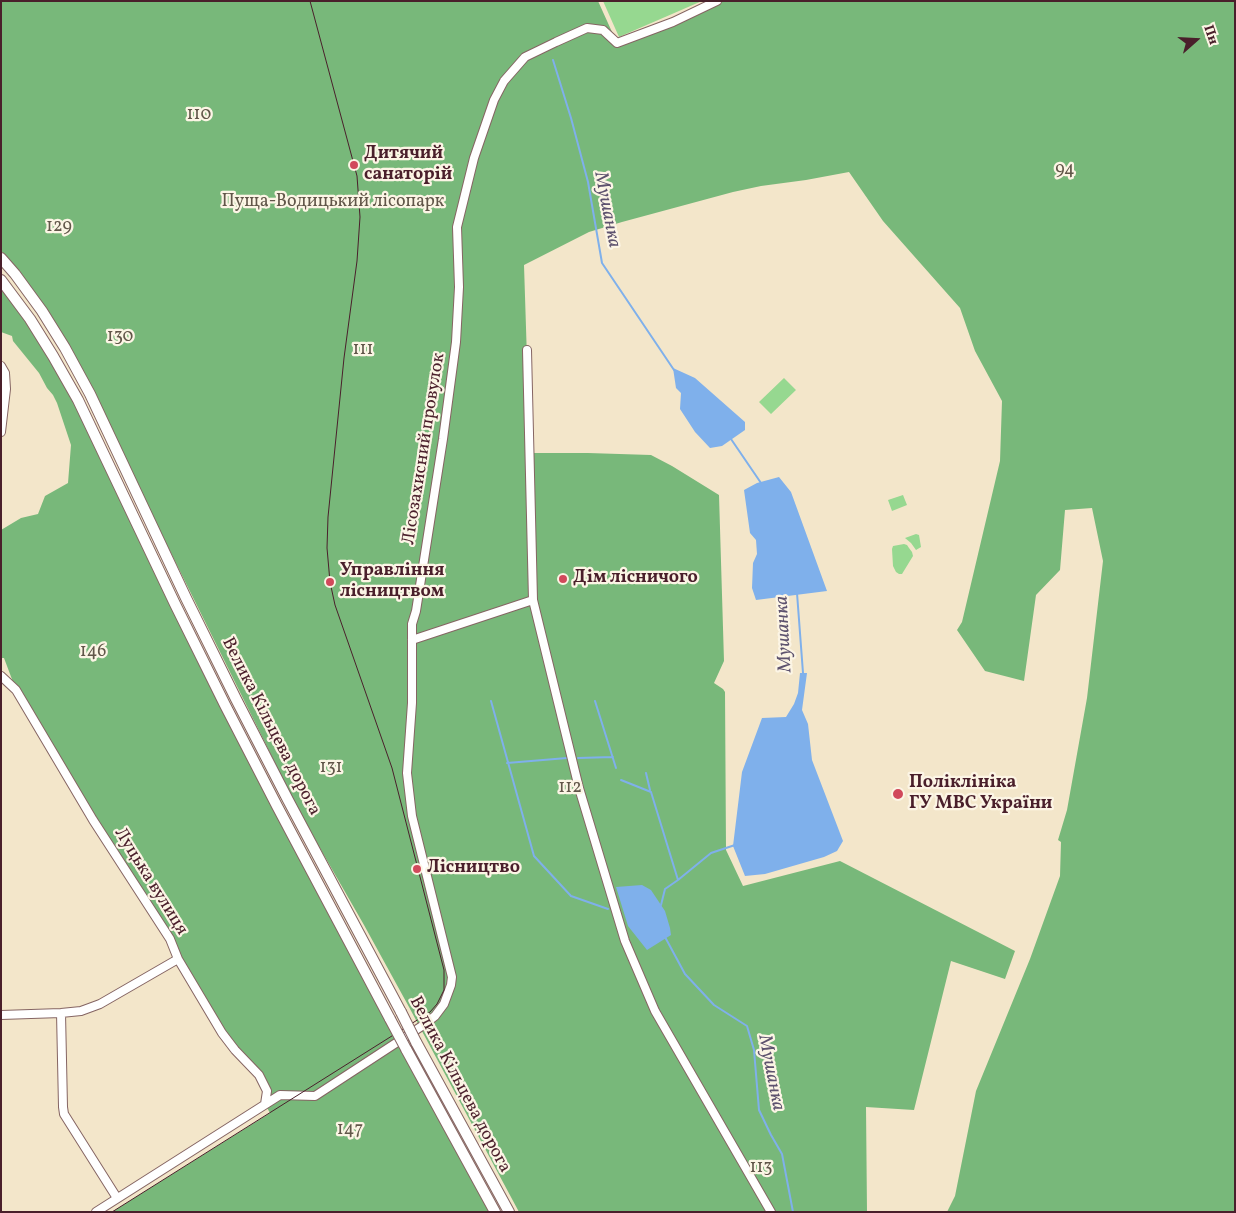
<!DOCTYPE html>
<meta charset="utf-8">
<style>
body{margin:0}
#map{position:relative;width:1236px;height:1213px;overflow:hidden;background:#f3e6ca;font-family:Vollkorn,serif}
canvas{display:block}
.frame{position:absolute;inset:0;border:2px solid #4a1f2b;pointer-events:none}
.north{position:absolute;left:1171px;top:15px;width:50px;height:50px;-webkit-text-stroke:4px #fcf5e5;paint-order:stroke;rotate:71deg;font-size:14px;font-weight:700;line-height:20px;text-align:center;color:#4a1f2b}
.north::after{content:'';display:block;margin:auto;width:18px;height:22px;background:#4a1f2b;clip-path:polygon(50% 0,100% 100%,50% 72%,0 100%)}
</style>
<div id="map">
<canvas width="1236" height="1213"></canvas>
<div class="frame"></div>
<div class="north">Пн</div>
</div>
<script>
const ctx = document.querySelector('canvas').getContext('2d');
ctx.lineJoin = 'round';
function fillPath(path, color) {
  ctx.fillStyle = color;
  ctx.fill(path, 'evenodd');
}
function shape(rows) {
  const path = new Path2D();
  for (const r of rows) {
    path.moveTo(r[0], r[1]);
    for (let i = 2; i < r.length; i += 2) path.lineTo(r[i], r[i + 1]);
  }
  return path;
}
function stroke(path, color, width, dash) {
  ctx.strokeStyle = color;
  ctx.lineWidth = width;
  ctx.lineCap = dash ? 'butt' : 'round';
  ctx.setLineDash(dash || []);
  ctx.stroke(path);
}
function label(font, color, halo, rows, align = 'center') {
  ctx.font = font + ' Vollkorn,serif';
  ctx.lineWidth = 4.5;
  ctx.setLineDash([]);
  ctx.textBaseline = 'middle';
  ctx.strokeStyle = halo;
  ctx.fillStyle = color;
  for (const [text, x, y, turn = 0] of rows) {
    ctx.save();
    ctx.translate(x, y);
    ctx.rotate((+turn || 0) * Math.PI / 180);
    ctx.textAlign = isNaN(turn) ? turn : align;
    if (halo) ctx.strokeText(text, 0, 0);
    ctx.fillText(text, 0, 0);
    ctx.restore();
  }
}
fillPath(shape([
 [603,1,702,1,619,37],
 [784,378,796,390,771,414,759,402],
 [903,495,907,505,892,511,888,500],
 [916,534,919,535,921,547,916,550,911,543,905,538],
 [904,544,907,545,909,548,912,552,913,556,902,574,899,574,896,572,893,566,892,549,893,546]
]), '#96d890');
fillPath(shape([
 [1,1,598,1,617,43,717,1,1235,1,1235,1212,947,1212,955,1196,976,1091,1030,959,1060,876,1061,842,1058,840,1067,810,1087,698,1103,561,1092,508,1065,510,1060,570,1036,595,1024,681,985,671,957,630,962,622,1000,461,1002,401,975,351,960,308,883,221,849,172,806,180,761,186,733,192,622,222,589,232,524,265,530,453,588,453,651,455,672,466,719,495,724,661,714,683,723,689,725,692,726,850,743,886,840,861,1015,951,1005,979,951,961,914,1110,866,1107,867,1212,519,1212,409,1007,364,925,317,843,289,791,163,537,23,277,10,260,1,251],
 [1,280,53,356,175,604,495,1212,112,1212,270,1113,265,1104,264,1084,235,1050,178,959,16,690,4,658,1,658,1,530,21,518,38,514,45,496,68,483,71,445,57,403,53,395,47,388,39,373,13,341,12,336,1,332]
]), '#78b87a');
fillPath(shape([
 [673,368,695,378,745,422,745,430,722,446,710,448,695,432,680,409,681,393,676,388],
 [779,477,791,492,827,591,756,600,752,588,753,563,757,554,756,540,750,533,744,490,757,483],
 [800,673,807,673,802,710,808,724,812,760,843,841,837,851,824,857,765,874,745,876,733,846,742,772,762,718,786,717,794,704,798,693],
 [642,885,651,890,665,911,670,928,671,935,647,950,628,926,616,887]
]), '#7fb0eb');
stroke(shape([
 [553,60,571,118,588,182,602,263,674,370],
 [731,439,761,483],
 [797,593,803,673],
 [491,701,534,856,571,896,608,909],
 [595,701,616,768],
 [578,758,613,757],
 [507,763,567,758],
 [646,773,650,790],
 [621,780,651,792,678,880],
 [661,905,665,889,678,880,711,853,735,845],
 [665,937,685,974,714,1005,747,1026,754,1050,759,1110,771,1135,782,1154,793,1212]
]), '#7fb0eb', 2);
const minor = shape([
 [527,350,533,600,579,788,625,941,655,1011,771,1212],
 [1,366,5,373,6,389,1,432],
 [412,640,533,600],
 [1,676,16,690,93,820,170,939,178,959,222,1033,235,1050,259,1075,267,1091,265,1104],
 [61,1013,63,1107,64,1114,117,1198],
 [1,1015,61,1013,81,1011,100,1004,178,959],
 [96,1212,280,1095,315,1096,422,1026,435,1016,444,1004,451,985,452,977,412,816,407,773,412,703,412,624,416,611,443,439,456,342,459,287,457,227,474,158,494,100,504,81,525,57,556,42,587,28,603,30,617,43,673,22,717,1]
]);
const major = shape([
 [1,258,15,274,42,311,65,348,90,394,186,598,236,699,288,800,401,1012],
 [1,280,30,319,53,356,78,400,175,604,225,705,277,806,390,1019],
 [416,1042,509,1212],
 [406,1049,495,1212]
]);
stroke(minor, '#856563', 10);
stroke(major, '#856563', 12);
stroke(minor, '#fff', 8);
stroke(major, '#fff', 10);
stroke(shape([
 [112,1212,430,1012,437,1004,444,990,444,970,392,768,335,605,330,582,327,548,328,517,344,358,357,261,360,217,357,176,310,1]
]), '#4a1f2b', 1);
const majorBridge = shape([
 [401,1012,416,1042],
 [390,1019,406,1049]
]);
stroke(majorBridge, '#856563', 12, []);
stroke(majorBridge, '#fff', 10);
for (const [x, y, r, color] of [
 [354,165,5,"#d1495b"],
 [563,579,5,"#d1495b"],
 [330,582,5,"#d1495b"],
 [898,794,6,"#d1495b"],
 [417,869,5,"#d1495b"]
]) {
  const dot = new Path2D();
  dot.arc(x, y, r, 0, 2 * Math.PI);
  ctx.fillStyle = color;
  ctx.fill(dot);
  stroke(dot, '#fcf5e5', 2);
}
label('18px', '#615649', '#fcf5e5', [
 ["110",199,116],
 ["94",1065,171],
 ["Пуща-Водицький лісопарк",333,203],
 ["129",59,228],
 ["130",120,338],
 ["111",363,351],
 ["146",93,653],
 ["131",331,769],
 ["112",570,789],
 ["147",350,1131],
 ["113",761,1169]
]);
label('bold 18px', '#4a1f2b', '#fcf5e5', [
 ["Дитячий",364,155],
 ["санаторій",364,176],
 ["Управління",340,572],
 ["лісництвом",340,593],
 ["Дім лісничого",573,579],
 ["Поліклініка",909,784],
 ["ГУ МВС України",909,805],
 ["Лісництво",427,869]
], 'left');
label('18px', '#4a1f2b', '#fcf5e5', [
 ["Лісозахисний провулок",425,449,-81],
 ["Велика Кільцева дорога",270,727,63],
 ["Луцька вулиця",150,882,58],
 ["Велика Кільцева дорога",459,1085,62]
]);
label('italic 19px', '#5d526e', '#fcf5e5', [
 ["Мушанка",606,210,79],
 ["Мушанка",785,634,-93],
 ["Мушанка",770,1073,79]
]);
</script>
